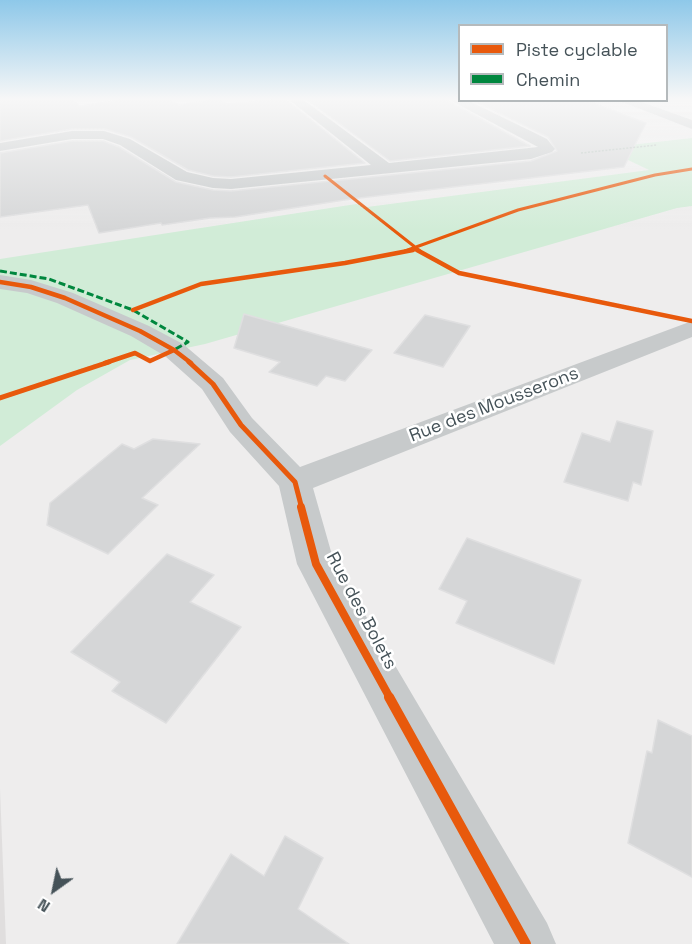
<!DOCTYPE html>
<style>
body{margin:0}
#map{position:relative;width:692px;height:944px;overflow:hidden;background:#eeeded;font-family:"Space Grotesk",sans-serif}
canvas{display:block}
.legend{position:absolute;left:458px;top:24px;width:210px;height:78px;box-sizing:border-box;background:#fff;border:2px solid #b5babc;margin:0;padding:8px 10px;list-style:none;font-size:18px;color:#455258}
.legend li{display:flex;align-items:center;gap:12px;height:30px}
.legend b{width:30px;border:2px solid #b5babc}
.north{position:absolute;left:24px;top:860px;width:60px;height:60px;-webkit-text-stroke:4px #fff;paint-order:stroke;rotate:213deg;font-size:16px;font-weight:700;line-height:24px;text-align:center;color:#455258}
.north::after{content:'';display:block;margin:auto;width:21px;height:27px;background:#455258;clip-path:polygon(50% 0,100% 100%,50% 72%,0 100%)}
</style>
<div id="map">
<canvas width="692" height="944"></canvas>
<ul class="legend">
<li><b style="height:8px;background:#e8590c"></b>Piste cyclable</li>
<li><b style="height:8px;background:#00873e"></b>Chemin</li>
</ul>
<div class="north">N</div>
</div>
<script>
const ctx = document.querySelector('canvas').getContext('2d');
ctx.lineJoin = 'round';
function fillPath(path, color) {
  ctx.fillStyle = color;
  ctx.fill(path, 'evenodd');
}
function shape(rows) {
  const path = new Path2D();
  for (const r of rows) {
    path.moveTo(r[0], r[1]);
    for (let i = 2; i < r.length; i += 2) path.lineTo(r[i], r[i + 1]);
  }
  return path;
}
function stroke(path, color, width, dash) {
  ctx.strokeStyle = color;
  ctx.lineWidth = width;
  ctx.lineCap = dash ? 'butt' : 'round';
  ctx.setLineDash(dash || []);
  ctx.stroke(path);
}
function label(font, color, halo, rows, align = 'center') {
  ctx.font = font + ' "Space Grotesk",sans-serif';
  ctx.lineWidth = 5;
  ctx.setLineDash([]);
  ctx.textBaseline = 'middle';
  ctx.strokeStyle = halo;
  ctx.fillStyle = color;
  for (const [text, x, y, turn = 0] of rows) {
    ctx.save();
    ctx.translate(x, y);
    ctx.rotate((+turn || 0) * Math.PI / 180);
    ctx.textAlign = isNaN(turn) ? turn : align;
    if (halo) ctx.strokeText(text, 0, 0);
    ctx.fillText(text, 0, 0);
    ctx.restore();
  }
}
fillPath(shape([
 [0,789,6,944,0,944]
]), '#e0dede');
fillPath(shape([
 [692,138,692,206,677,208,205,344,130,360,77,390,0,446,0,259,356,204,367,207,649,170,603,148]
]), '#d1ecd7');
const building = shape([
 [0,98,69,98,80,106,134,98,145,100,166,98,179,105,217,99,226,104,285,99,365,163,231,177,213,176,188,170,131,137,105,129,72,129,0,141,0,98],
 [305,98,446,100,530,146,390,161,305,98],
 [473,100,585,100,646,123,624,167,351,199,235,217,210,218,162,225,161,223,99,233,88,205,0,217,0,153,72,141,103,141,119,147,176,182,213,190,231,191,531,161,557,151,548,137,473,100],
 [244,314,372,350,345,381,326,376,317,386,269,372,280,362,234,348,244,314],
 [425,315,470,326,443,367,394,353,425,315],
 [617,421,653,431,641,485,633,482,628,501,564,482,582,433,610,442,617,421],
 [153,439,200,444,142,498,158,505,108,554,47,525,50,503,122,444,134,449,153,439],
 [467,538,581,580,554,664,456,623,467,601,439,589,467,538],
 [167,554,214,575,190,602,241,627,166,723,112,691,120,682,71,652,167,554],
 [658,720,692,736,692,877,628,843,647,751,652,753,658,720],
 [285,836,323,858,298,909,349,944,177,944,231,854,264,876,285,836]
]);
fillPath(building, '#d5d6d7');
stroke(building, '#dfdfe0', 1.5);
stroke(shape([
 [581,153,657,145]
]), '#b5c2bc', 1.5, [2, 1.5]);
stroke(shape([
 [358,203,420,251]
]), '#b5c2bc', 2, [2, 1.5]);
stroke(shape([
 [417,250,459,273,642,310],
 [104,363,116,359]
]), '#b5c2bc', 3, [3, 2]);
stroke(shape([
 [0,398,108,362]
]), '#b5c2bc', 4, [4.5, 3]);
fillPath(shape([
 [287,98,301,98,389,163,538,147,446,98,467,100,547,139,555,149,552,152,531,159,231,189,213,188,176,180,120,145,103,139,72,139,0,151,0,143,72,131,104,131,130,139,187,172,213,178,231,179,371,165,287,98],
 [617,100,636,100,692,120,692,129,617,100],
 [0,275,31,280,73,293,149,326,183,344,223,378,252,418,300,467,692,321,692,337,313,488,334,562,547,923,556,944,494,944,297,564,279,486,230,432,202,389,165,356,131,336,57,303,27,293,0,289,0,275]
]), '#c7cacb');
stroke(shape([
 [0,271,49,279,133,310,188,342,174,350]
]), '#00873e', 3, [7, 3]);
stroke(shape([
 [325,176,420,251],
 [405,251,518,210,655,175,692,169]
]), '#e8590c', 3);
stroke(shape([
 [417,250,459,273,692,321],
 [0,282,31,287,65,298,140,331,174,350,191,363],
 [133,310,201,284,345,263,413,250],
 [105,363,135,353,150,361,174,350]
]), '#e8590c', 4.5);
stroke(shape([
 [189,362,213,384,241,425,295,482,302,509],
 [0,398,109,362]
]), '#e8590c', 5);
stroke(shape([
 [301,507,316,564,390,698]
]), '#e8590c', 8);
stroke(shape([
 [389,697,526,944]
]), '#e8590c', 10);
const sky = ctx.createLinearGradient(0, 0, 0, 230);
sky.addColorStop(0, '#8ec8e9');
sky.addColorStop(0.43, '#f7f7f7');
sky.addColorStop(1, '#f7f7f700');
ctx.fillStyle = sky;
ctx.fillRect(0, 0, 692, 230);
label('18px', '#455258', '#fff', [
 ["Rue des Mousserons",494,405,-21],
 ["Rue des Bolets",361,611,62]
]);
</script>
